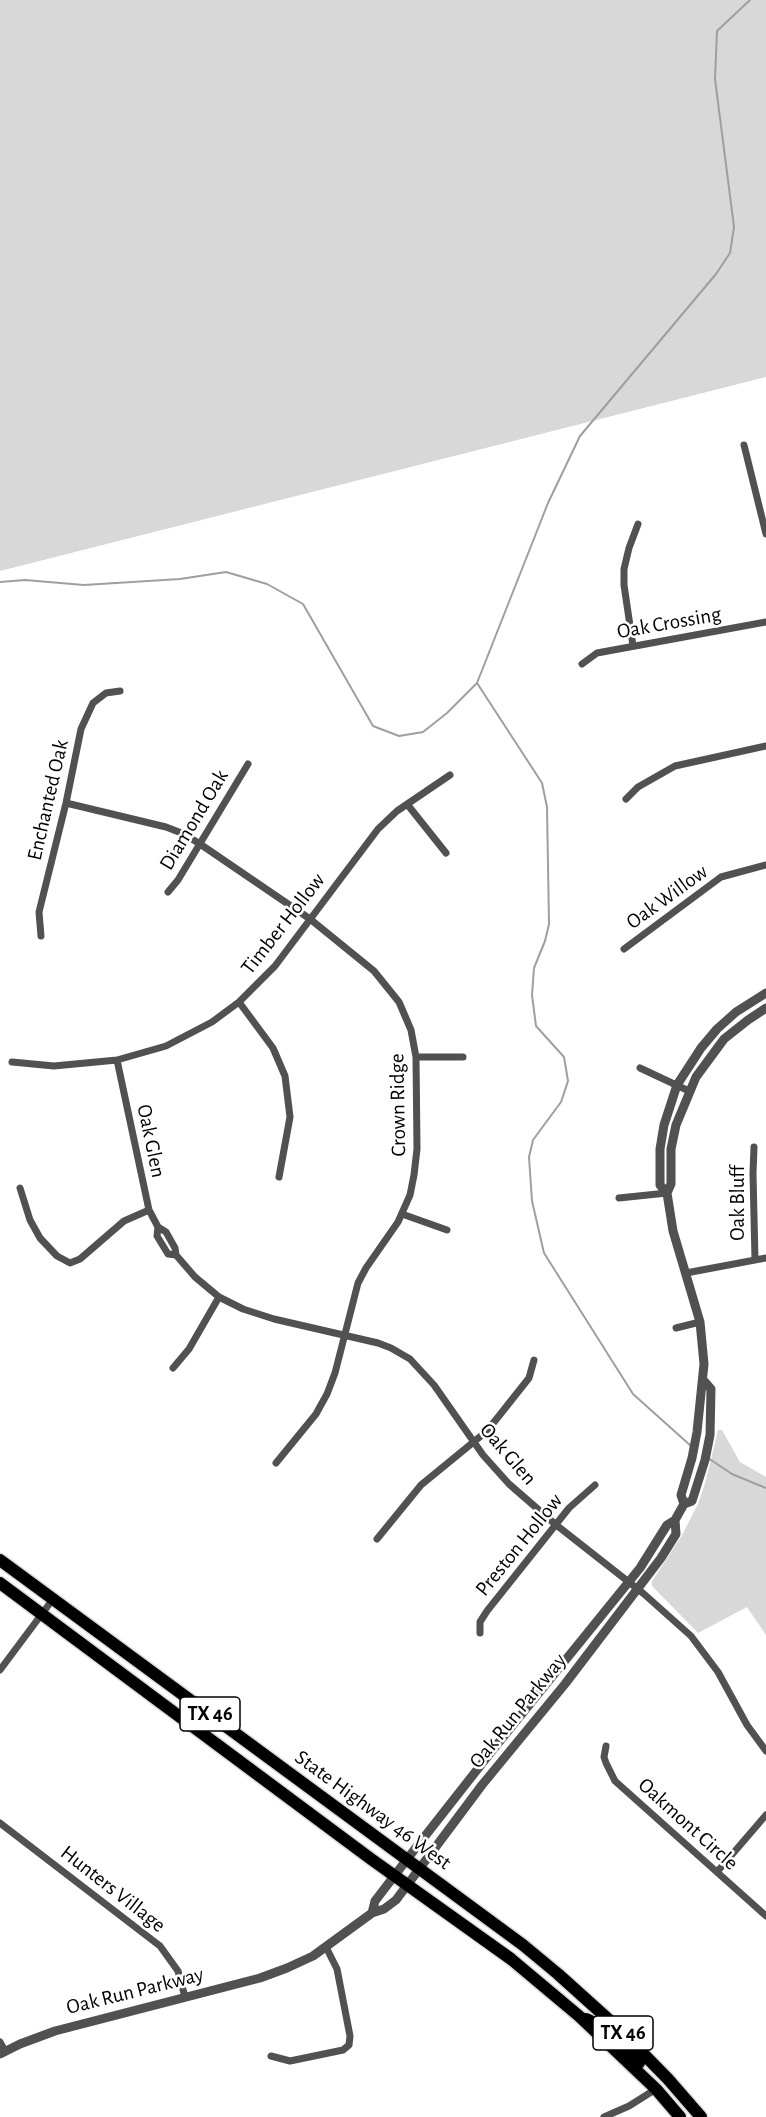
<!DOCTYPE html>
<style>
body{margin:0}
canvas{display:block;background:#fff}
</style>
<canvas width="766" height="2117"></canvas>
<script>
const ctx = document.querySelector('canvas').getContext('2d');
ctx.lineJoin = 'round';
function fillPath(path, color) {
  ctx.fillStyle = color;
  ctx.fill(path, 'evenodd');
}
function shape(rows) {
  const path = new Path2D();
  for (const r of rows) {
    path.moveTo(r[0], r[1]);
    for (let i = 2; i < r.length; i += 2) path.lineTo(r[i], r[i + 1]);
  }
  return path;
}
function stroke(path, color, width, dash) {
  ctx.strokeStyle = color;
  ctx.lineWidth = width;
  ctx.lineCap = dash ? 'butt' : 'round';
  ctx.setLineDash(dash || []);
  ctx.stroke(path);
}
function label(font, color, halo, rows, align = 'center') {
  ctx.font = font + ' "Alegreya Sans",sans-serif';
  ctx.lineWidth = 5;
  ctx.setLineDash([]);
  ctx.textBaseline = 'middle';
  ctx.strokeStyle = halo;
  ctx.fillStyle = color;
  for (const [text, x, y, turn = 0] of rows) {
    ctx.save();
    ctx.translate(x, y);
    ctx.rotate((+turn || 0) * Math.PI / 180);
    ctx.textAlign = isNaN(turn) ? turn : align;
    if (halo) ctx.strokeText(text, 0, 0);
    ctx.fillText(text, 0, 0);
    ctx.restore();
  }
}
fillPath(shape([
 [0,0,766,0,766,377,0,571],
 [718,1430,722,1430,740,1462,766,1477,766,1635,747,1607,698,1633,652,1586,652,1581,681,1537,698,1504,706,1480]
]), '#d8d8d8');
stroke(shape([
 [0,582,25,580,84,585,180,579,226,572,267,584,303,604,373,726,399,736,423,732,447,713,477,683,548,503,580,436,716,274,730,253,734,227,715,79,717,31,750,0],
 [477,683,542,783,547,807,549,924,545,941,534,968,532,995,536,1026,564,1057,568,1081,561,1102,533,1140,529,1157,532,1201,544,1253,633,1394,691,1446],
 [708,1458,732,1474,766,1488]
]), '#9f9f9f', 2);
const primary = shape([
 [0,1560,523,1945,558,1974,618,2028,668,2079,701,2117],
 [0,1583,371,1859,511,1959,579,2016,656,2089,680,2117],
 [586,2019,602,2026,639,2063]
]);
stroke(primary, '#dbdbdb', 15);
stroke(shape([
 [744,445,766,534],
 [633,646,624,585,624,569,629,548,638,524],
 [582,664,597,653,766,622],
 [626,799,638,787,675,766,766,746],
 [66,803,166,827,184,834,200,844,310,919,374,971,399,1002,411,1030,416,1057,417,1149,414,1175,410,1195,398,1222,366,1268,358,1283,335,1373,327,1394,316,1414,276,1463],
 [407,804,446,853],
 [168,892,178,880,248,764],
 [41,936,39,912,66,803,81,729,93,703,106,693,120,691],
 [624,949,721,877,766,865],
 [239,1002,273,1048,285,1076,290,1117,279,1177],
 [416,1057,463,1057],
 [117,1060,149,1210,158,1227,166,1232,175,1248,176,1255,195,1277,219,1297,243,1309,274,1319,378,1343,391,1348,410,1359,434,1385,483,1455,509,1484,555,1524,644,1594,691,1636,718,1672,747,1725,766,1751],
 [12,1062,54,1066,117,1060,166,1046,212,1022,239,1002,275,966,378,829,397,811,450,775],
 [640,1068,689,1091],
 [754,1147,753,1173,755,1260],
 [20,1188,30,1220,40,1238,57,1256,70,1263,80,1259,124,1221,149,1210],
 [619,1198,667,1193],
 [402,1214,447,1230],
 [158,1227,157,1236,168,1254,176,1255],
 [686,1273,766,1258],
 [676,1328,700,1322],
 [173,1368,189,1349,219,1297],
 [377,1539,421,1485,487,1431,529,1378,534,1360],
 [480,1633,480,1622,487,1611,569,1508,595,1485],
 [0,1670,53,1599],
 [606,1746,604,1757,606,1763,615,1781,766,1916],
 [0,1823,160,1946,178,1971,185,1997],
 [717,1872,766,1815],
 [0,2042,5,2051],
 [271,2056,290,2061,343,2050,349,2045,350,2036,337,1969,326,1947],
 [604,2117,629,2106,656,2089]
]), '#515151', 7);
stroke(shape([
 [667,1193,671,1184,671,1149,676,1125,696,1077,724,1039,748,1020,766,1008],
 [684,1504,692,1501,705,1460,710,1435,711,1389,704,1381],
 [372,1913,375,1901,418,1845,491,1752,640,1568,667,1525,675,1520],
 [0,2054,20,2044,55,2031,260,1978,287,1968,313,1956,372,1913,384,1909,396,1900,482,1785,565,1684,661,1558,676,1534,675,1520,684,1504,681,1495,692,1458,697,1432,704,1364,700,1322,673,1231,667,1193,660,1185,660,1149,664,1125,677,1085,701,1048,717,1029,736,1012,766,993]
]), '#515151', 9);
stroke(primary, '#000', 12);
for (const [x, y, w] of [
 [210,1714,60],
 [623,2033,60]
]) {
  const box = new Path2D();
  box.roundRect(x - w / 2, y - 17, w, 34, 4.5);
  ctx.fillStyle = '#fff';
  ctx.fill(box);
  stroke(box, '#000', 1.5);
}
label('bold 20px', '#000', null, [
 ["TX 46",210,1714],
 ["TX 46",623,2033]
]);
label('21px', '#000', '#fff', [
 ["Oak Crossing",669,623,-10],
 ["Enchanted Oak",48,800,-77],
 ["Diamond Oak",194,820,-59],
 ["Oak Willow",667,897,-36],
 ["Timber Hollow",283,924,-52],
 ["Crown Ridge",398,1105,-91],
 ["Oak Glen",151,1141,78],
 ["Oak Bluff",738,1203,-90],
 ["Oak Glen",508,1454,49],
 ["Preston Hollow",519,1545,-51],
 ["Oak Run Parkway",518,1711,-51],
 ["State Highway 46 West",373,1810,36],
 ["Oakmont Circle",688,1824,42],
 ["Hunters Village",113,1889,38],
 ["Oak Run Parkway",135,1991,-14]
]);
</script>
